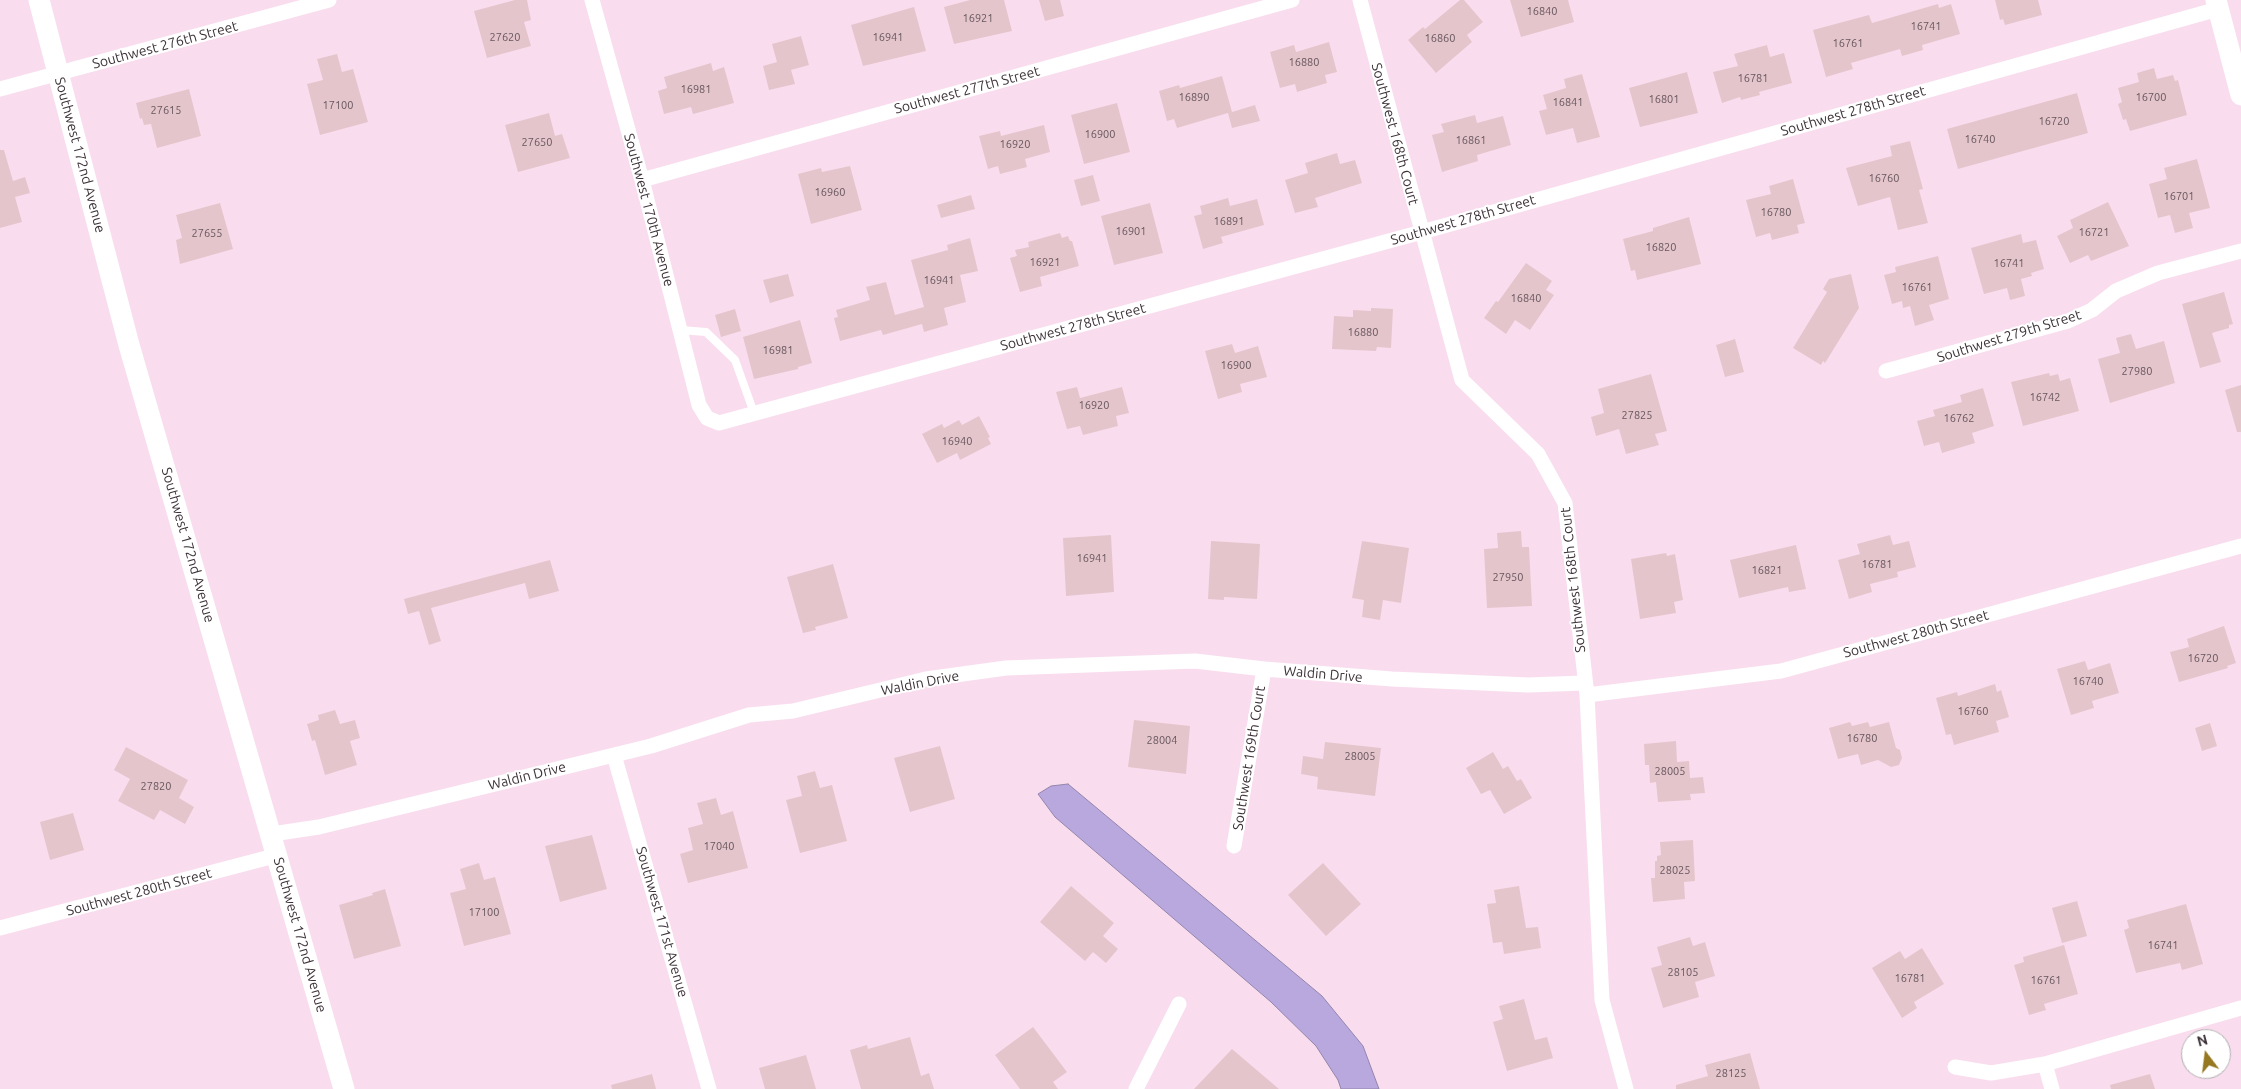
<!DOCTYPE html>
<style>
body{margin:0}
#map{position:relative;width:2241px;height:1089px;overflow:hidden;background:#f9ddee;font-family:Ubuntu,sans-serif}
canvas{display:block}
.north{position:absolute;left:2181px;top:1029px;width:50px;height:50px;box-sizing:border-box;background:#fff;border:1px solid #b1adaf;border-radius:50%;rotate:345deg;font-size:14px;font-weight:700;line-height:20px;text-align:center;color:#3c3238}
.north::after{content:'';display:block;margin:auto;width:18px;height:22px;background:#957820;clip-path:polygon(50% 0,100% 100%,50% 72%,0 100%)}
</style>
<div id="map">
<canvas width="2241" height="1089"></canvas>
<div class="north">N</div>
</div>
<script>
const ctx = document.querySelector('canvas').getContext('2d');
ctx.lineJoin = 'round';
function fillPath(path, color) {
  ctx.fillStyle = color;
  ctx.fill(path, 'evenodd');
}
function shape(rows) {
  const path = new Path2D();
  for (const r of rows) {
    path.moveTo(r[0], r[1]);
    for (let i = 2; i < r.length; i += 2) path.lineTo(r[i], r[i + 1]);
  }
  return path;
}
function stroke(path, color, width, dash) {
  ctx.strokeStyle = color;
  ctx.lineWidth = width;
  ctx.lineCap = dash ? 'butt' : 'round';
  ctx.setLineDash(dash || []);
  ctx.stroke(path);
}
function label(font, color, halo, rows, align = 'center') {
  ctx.font = font + ' Ubuntu,sans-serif';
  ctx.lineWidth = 4;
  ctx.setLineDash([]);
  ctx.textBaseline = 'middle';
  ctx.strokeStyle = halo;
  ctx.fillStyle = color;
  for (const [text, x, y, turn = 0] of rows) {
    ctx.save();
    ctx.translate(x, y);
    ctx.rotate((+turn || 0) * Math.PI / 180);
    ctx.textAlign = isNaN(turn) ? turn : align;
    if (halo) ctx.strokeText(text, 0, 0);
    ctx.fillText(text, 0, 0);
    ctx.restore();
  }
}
const water = shape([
 [1068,784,1322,996,1363,1046,1379,1089,1341,1089,1338,1080,1316,1046,1271,1002,1055,817,1038,794,1051,786,1068,784]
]);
fillPath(water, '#b8a8de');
stroke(water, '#9385ac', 1);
fillPath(shape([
 [515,0,527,0,531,20,524,22,531,46,487,58,474,11],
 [970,0,1004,0,1012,31,954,44,944,7],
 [1039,0,1060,0,1064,16,1045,21],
 [1460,0,1464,0,1483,22,1467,35,1472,42,1436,73,1408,40,1423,27,1425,29],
 [1510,0,1568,0,1574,22,1521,37],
 [1995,0,2038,0,2042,15,2005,25,2003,19,2000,20],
 [1938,4,1939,8,1951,4,1960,34,1922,45,1923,50,1902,56,1900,49,1851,63,1853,69,1826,77,1813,30,1869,15,1872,23],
 [914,7,926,51,863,66,851,25],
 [801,36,809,65,791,70,795,84,769,90,763,66,777,62,772,44],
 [1329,42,1337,72,1325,75,1327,83,1297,92,1295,84,1280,88,1270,52,1294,45,1296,52],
 [1767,45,1770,57,1784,53,1792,83,1759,92,1760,95,1741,100,1740,97,1722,103,1713,72,1738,66,1734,54],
 [337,54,342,72,353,69,368,122,320,135,307,84,323,80,317,59],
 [711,63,713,71,724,67,734,103,693,114,691,107,664,114,658,91,667,88,664,77],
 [2154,68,2157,79,2173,75,2175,81,2178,80,2187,115,2130,131,2126,119,2123,120,2118,104,2122,102,2118,88,2139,82,2137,73],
 [1687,72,1698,113,1640,127,1629,88],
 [1582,74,1600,137,1577,143,1573,128,1546,135,1539,111,1547,109,1543,95,1566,88,1564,79],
 [1222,76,1232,112,1255,105,1260,121,1232,128,1228,113,1177,128,1174,119,1167,121,1159,91,1179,85,1180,88],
 [189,89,201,136,157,148,151,124,144,125,142,118,140,119,136,103],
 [2077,93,2088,133,1958,169,1947,129],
 [1117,103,1130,152,1084,164,1071,115],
 [549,113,555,136,562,134,570,158,518,172,505,125],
 [1475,115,1477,123,1503,116,1511,145,1477,155,1478,161,1442,172,1432,135,1444,132,1441,124],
 [1044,125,1050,152,1025,159,1027,167,1000,174,998,166,988,169,979,136,1000,131,1001,136],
 [1910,141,1923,189,1919,190,1928,223,1898,230,1890,197,1858,206,1846,168,1892,156,1890,146],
 [0,150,4,150,13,181,25,177,30,193,15,197,22,222,0,228],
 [1337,153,1340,164,1355,160,1362,183,1315,198,1318,207,1295,213,1285,180,1308,173,1305,163],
 [2197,159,2210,208,2189,213,2193,228,2175,233,2170,215,2158,218,2149,184,2167,179,2164,168],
 [850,166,862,210,811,224,798,174,821,168,822,172],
 [1093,175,1100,201,1081,206,1074,180],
 [1793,179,1805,223,1797,225,1799,233,1772,240,1770,233,1756,237,1746,200,1771,194,1769,186],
 [971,195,975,209,941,218,937,205],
 [1228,198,1230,206,1257,199,1264,225,1221,237,1223,243,1203,249,1194,216,1202,214,1200,206],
 [2108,202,2129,246,2091,261,2088,255,2070,263,2057,236,2073,228,2070,220],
 [220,203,233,249,180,264,176,240,182,238,176,215],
 [1150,203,1163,253,1114,265,1101,216],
 [1689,217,1701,264,1637,280,1635,270,1631,271,1623,239,1653,231,1653,228],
 [1060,233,1062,238,1068,236,1070,241,1072,241,1079,266,1040,277,1042,286,1020,292,1010,258,1017,256,1015,250,1029,247,1028,242],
 [2021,234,2023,243,2036,240,2044,269,2031,273,2032,276,2021,279,2025,296,2010,300,2007,288,1984,294,1971,248],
 [970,238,978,271,960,275,966,302,944,308,948,325,924,332,922,324,883,335,881,330,840,341,834,318,838,317,836,310,870,300,866,287,886,282,895,315,924,307,911,260,948,250,947,245],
 [1938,256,1949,299,1929,305,1934,320,1915,326,1910,306,1903,308,1902,301,1892,304,1884,275,1896,272,1895,267],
 [1526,263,1552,281,1546,290,1554,295,1530,330,1515,320,1506,334,1484,318,1496,301,1498,302],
 [788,274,794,296,770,303,763,280],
 [1851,274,1859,308,1825,363,1823,361,1821,365,1793,348,1827,292,1823,289,1829,279],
 [2224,292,2233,324,2229,325,2229,328,2212,333,2221,362,2200,368,2182,304],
 [1371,308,1393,309,1391,348,1377,347,1376,351,1332,349,1334,316,1353,317,1353,310,1371,311],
 [735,309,741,331,721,337,715,315],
 [800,320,812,363,798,367,798,369,754,379,743,337],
 [2131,334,2136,349,2164,341,2175,383,2110,403,2098,359,2120,353,2116,338],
 [1735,339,1744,372,1725,377,1716,345],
 [1232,344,1235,353,1258,346,1267,377,1240,384,1242,392,1218,399,1205,351],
 [2049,373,2050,376,2058,374,2060,381,2070,378,2079,411,2023,426,2011,382],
 [1651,374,1667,431,1655,434,1659,445,1626,454,1619,429,1596,436,1591,417,1604,413,1598,389],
 [2241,385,2241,432,2237,432,2225,390],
 [1077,387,1080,398,1122,387,1129,413,1116,416,1118,426,1083,435,1080,426,1067,429,1056,392],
 [1983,388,1994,426,1972,433,1975,443,1942,453,1939,442,1924,446,1917,421,1935,416,1933,410,1962,402,1960,395],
 [979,416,990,437,988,438,991,444,960,460,957,453,937,463,922,434,942,424,944,428,959,420,962,425],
 [1521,531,1522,547,1529,547,1532,606,1487,608,1484,549,1498,548,1497,533],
 [1111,535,1114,592,1066,596,1063,538],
 [1890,535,1893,545,1909,541,1916,567,1897,572,1898,577,1870,584,1872,592,1849,599,1838,560,1860,554,1857,544],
 [1211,541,1260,544,1257,599,1224,597,1224,600,1208,599],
 [1362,541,1409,548,1401,603,1383,600,1380,620,1362,617,1364,600,1352,598],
 [1796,545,1806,589,1789,592,1788,587,1739,598,1730,560],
 [1666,553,1667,556,1675,554,1683,600,1674,602,1676,613,1640,619,1631,559],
 [550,560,559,591,529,599,525,583,431,608,441,641,429,645,419,611,408,614,404,599],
 [833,564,848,618,815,627,816,630,803,633,787,577],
 [2224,626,2236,663,2227,666,2228,668,2179,682,2170,652,2189,647,2187,639],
 [2085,661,2088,670,2110,663,2119,693,2092,701,2094,708,2071,715,2057,669],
 [1995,684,1997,692,2001,690,2009,717,1996,721,1999,732,1954,745,1951,734,1946,735,1936,698,1957,692,1958,696],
 [335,710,340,724,355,720,360,738,350,741,357,765,325,775,315,740,312,741,307,724,319,720,318,715],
 [1134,720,1190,726,1186,774,1128,767],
 [1850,722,1852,726,1868,722,1870,727,1889,722,1896,748,1900,750,1902,758,1899,765,1891,767,1878,760,1861,765,1858,754,1838,759,1829,728],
 [2210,723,2217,746,2202,751,2195,728],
 [1676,741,1677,762,1689,761,1690,778,1703,777,1705,793,1690,794,1691,800,1658,802,1656,782,1650,783,1649,765,1645,765,1644,744],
 [1325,742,1381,748,1375,796,1317,789,1318,777,1301,774,1303,756,1323,759],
 [940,746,955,799,910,812,894,758],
 [126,747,188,780,179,798,194,807,185,824,160,810,154,820,118,801,130,779,114,770],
 [1493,752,1503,769,1508,766,1517,781,1521,779,1532,798,1504,814,1490,790,1481,794,1466,768],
 [815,771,820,788,832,785,847,841,800,853,786,800,802,796,797,776],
 [716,798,721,815,733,811,748,868,688,883,680,854,693,850,688,828,703,824,697,803],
 [73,813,84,850,50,860,40,822],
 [592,835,607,889,560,902,545,846],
 [1693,840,1695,881,1684,882,1685,899,1653,902,1651,878,1655,878,1655,861,1657,861,1657,856,1661,855,1660,842],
 [479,863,484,880,495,877,511,934,464,946,450,893,466,889,460,869],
 [1323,863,1361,904,1326,936,1288,895],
 [1071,886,1114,923,1103,936,1118,949,1106,963,1093,952,1085,961,1040,922],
 [1519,886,1526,928,1538,927,1541,948,1504,954,1502,942,1493,943,1487,904,1496,903,1494,890],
 [385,889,401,946,354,959,339,905,373,895,372,893],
 [2077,901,2087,936,2062,943,2052,908],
 [2186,904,2203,964,2182,970,2180,963,2136,973,2124,930,2129,928,2127,920],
 [1690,937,1693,946,1705,942,1715,976,1695,982,1699,997,1663,1008,1651,968,1662,965,1657,947],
 [2064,945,2078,994,2044,1004,2046,1010,2029,1015,2014,965,2024,962,2023,957],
 [1922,948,1944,984,1914,1002,1917,1008,1902,1018,1872,968,1900,951,1905,959],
 [1524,999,1535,1040,1547,1037,1553,1058,1507,1071,1493,1022,1503,1019,1499,1006],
 [1033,1027,1067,1072,1053,1082,1058,1089,1020,1089,995,1055],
 [910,1037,921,1076,929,1073,934,1089,861,1089,850,1050,867,1045,868,1049],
 [1232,1049,1279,1089,1194,1089],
 [1750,1053,1760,1089,1676,1089,1676,1085,1708,1076,1705,1065],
 [806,1055,816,1089,765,1089,759,1068],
 [652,1074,656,1089,612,1089,611,1085],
 [2150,1074,2155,1089,2111,1089,2110,1085]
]), '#e5c5cc');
stroke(shape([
 [680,330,706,332,735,360,754,413]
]), '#fff', 8);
stroke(shape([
 [592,0,642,180,699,405,707,418,719,423,1422,232,2218,9],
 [1360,0,1462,380,1538,454,1565,503,1587,695,1602,1000,1626,1089],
 [0,89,329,0],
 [642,180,1292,0],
 [1886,371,2068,321,2092,310,2116,291,2158,273,2241,251],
 [1587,695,1781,671,2241,546],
 [614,755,709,1089],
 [272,834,319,827,651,746,749,715,793,711,926,679,1006,668,1195,661,1264,669,1392,679,1528,685,1584,683],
 [1234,846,1264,669],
 [0,928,278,855],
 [2045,1064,2052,1089],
 [1955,1067,1991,1073,2045,1064,2241,1008],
 [1136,1089,1179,1004]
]), '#fff', 15);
stroke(shape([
 [39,0,129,345,344,1089],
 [2216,0,2241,95]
]), '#fff', 21);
label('11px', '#66575d', null, [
 ["16840",1542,11],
 ["16921",978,18],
 ["16741",1926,26],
 ["27620",505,37],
 ["16941",888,37],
 ["16860",1440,38],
 ["16761",1848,43],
 ["16880",1304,62],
 ["16781",1753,78],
 ["16981",696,89],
 ["16890",1194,97],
 ["16700",2151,97],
 ["16801",1664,99],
 ["16841",1568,102],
 ["17100",338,105],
 ["27615",166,110],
 ["16720",2054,121],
 ["16900",1100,134],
 ["16740",1980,139],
 ["16861",1471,140],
 ["27650",537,142],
 ["16920",1015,144],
 ["16760",1884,178],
 ["16960",830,192],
 ["16701",2179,196],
 ["16780",1776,212],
 ["16891",1229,221],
 ["16901",1131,231],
 ["16721",2094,232],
 ["27655",207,233],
 ["16820",1661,247],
 ["16921",1045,262],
 ["16741",2009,263],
 ["16941",939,280],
 ["16761",1917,287],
 ["16840",1526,298],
 ["16880",1363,332],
 ["16981",778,350],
 ["16900",1236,365],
 ["27980",2137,371],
 ["16742",2045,397],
 ["16920",1094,405],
 ["27825",1637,415],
 ["16762",1959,418],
 ["16940",957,441],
 ["16941",1092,558],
 ["16781",1877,564],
 ["16821",1767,570],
 ["27950",1508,577],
 ["16720",2203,658],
 ["16740",2088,681],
 ["16760",1973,711],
 ["16780",1862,738],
 ["28004",1162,740],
 ["28005",1360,756],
 ["28005",1670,771],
 ["27820",156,786],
 ["17040",719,846],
 ["28025",1675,870],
 ["17100",484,912],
 ["16741",2163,945],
 ["28105",1683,972],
 ["16781",1910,978],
 ["16761",2046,980],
 ["28125",1731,1073]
]);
label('14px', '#3c3238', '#fff', [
 ["Southwest 276th Street",165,45,-15],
 ["Southwest 277th Street",967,90,-15],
 ["Southwest 278th Street",1853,111,-16],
 ["Southwest 168th Court",1395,134,75],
 ["Southwest 172nd Avenue",80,155,75],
 ["Southwest 170th Avenue",649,210,75],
 ["Southwest 278th Street",1463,220,-16],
 ["Southwest 278th Street",1073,327,-15],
 ["Southwest 279th Street",2009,336,-17],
 ["Southwest 172nd Avenue",188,545,74],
 ["Southwest 168th Court",1573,580,-96],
 ["Southwest 280th Street",1916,634,-15],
 ["Waldin Drive",1323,674,5],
 ["Waldin Drive",920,683,-11],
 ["Southwest 169th Court",1249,758,-81],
 ["Waldin Drive",527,776,-14],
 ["Southwest 280th Street",139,892,-15],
 ["Southwest 171st Avenue",662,922,74],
 ["Southwest 172nd Avenue",300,935,74]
]);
</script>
